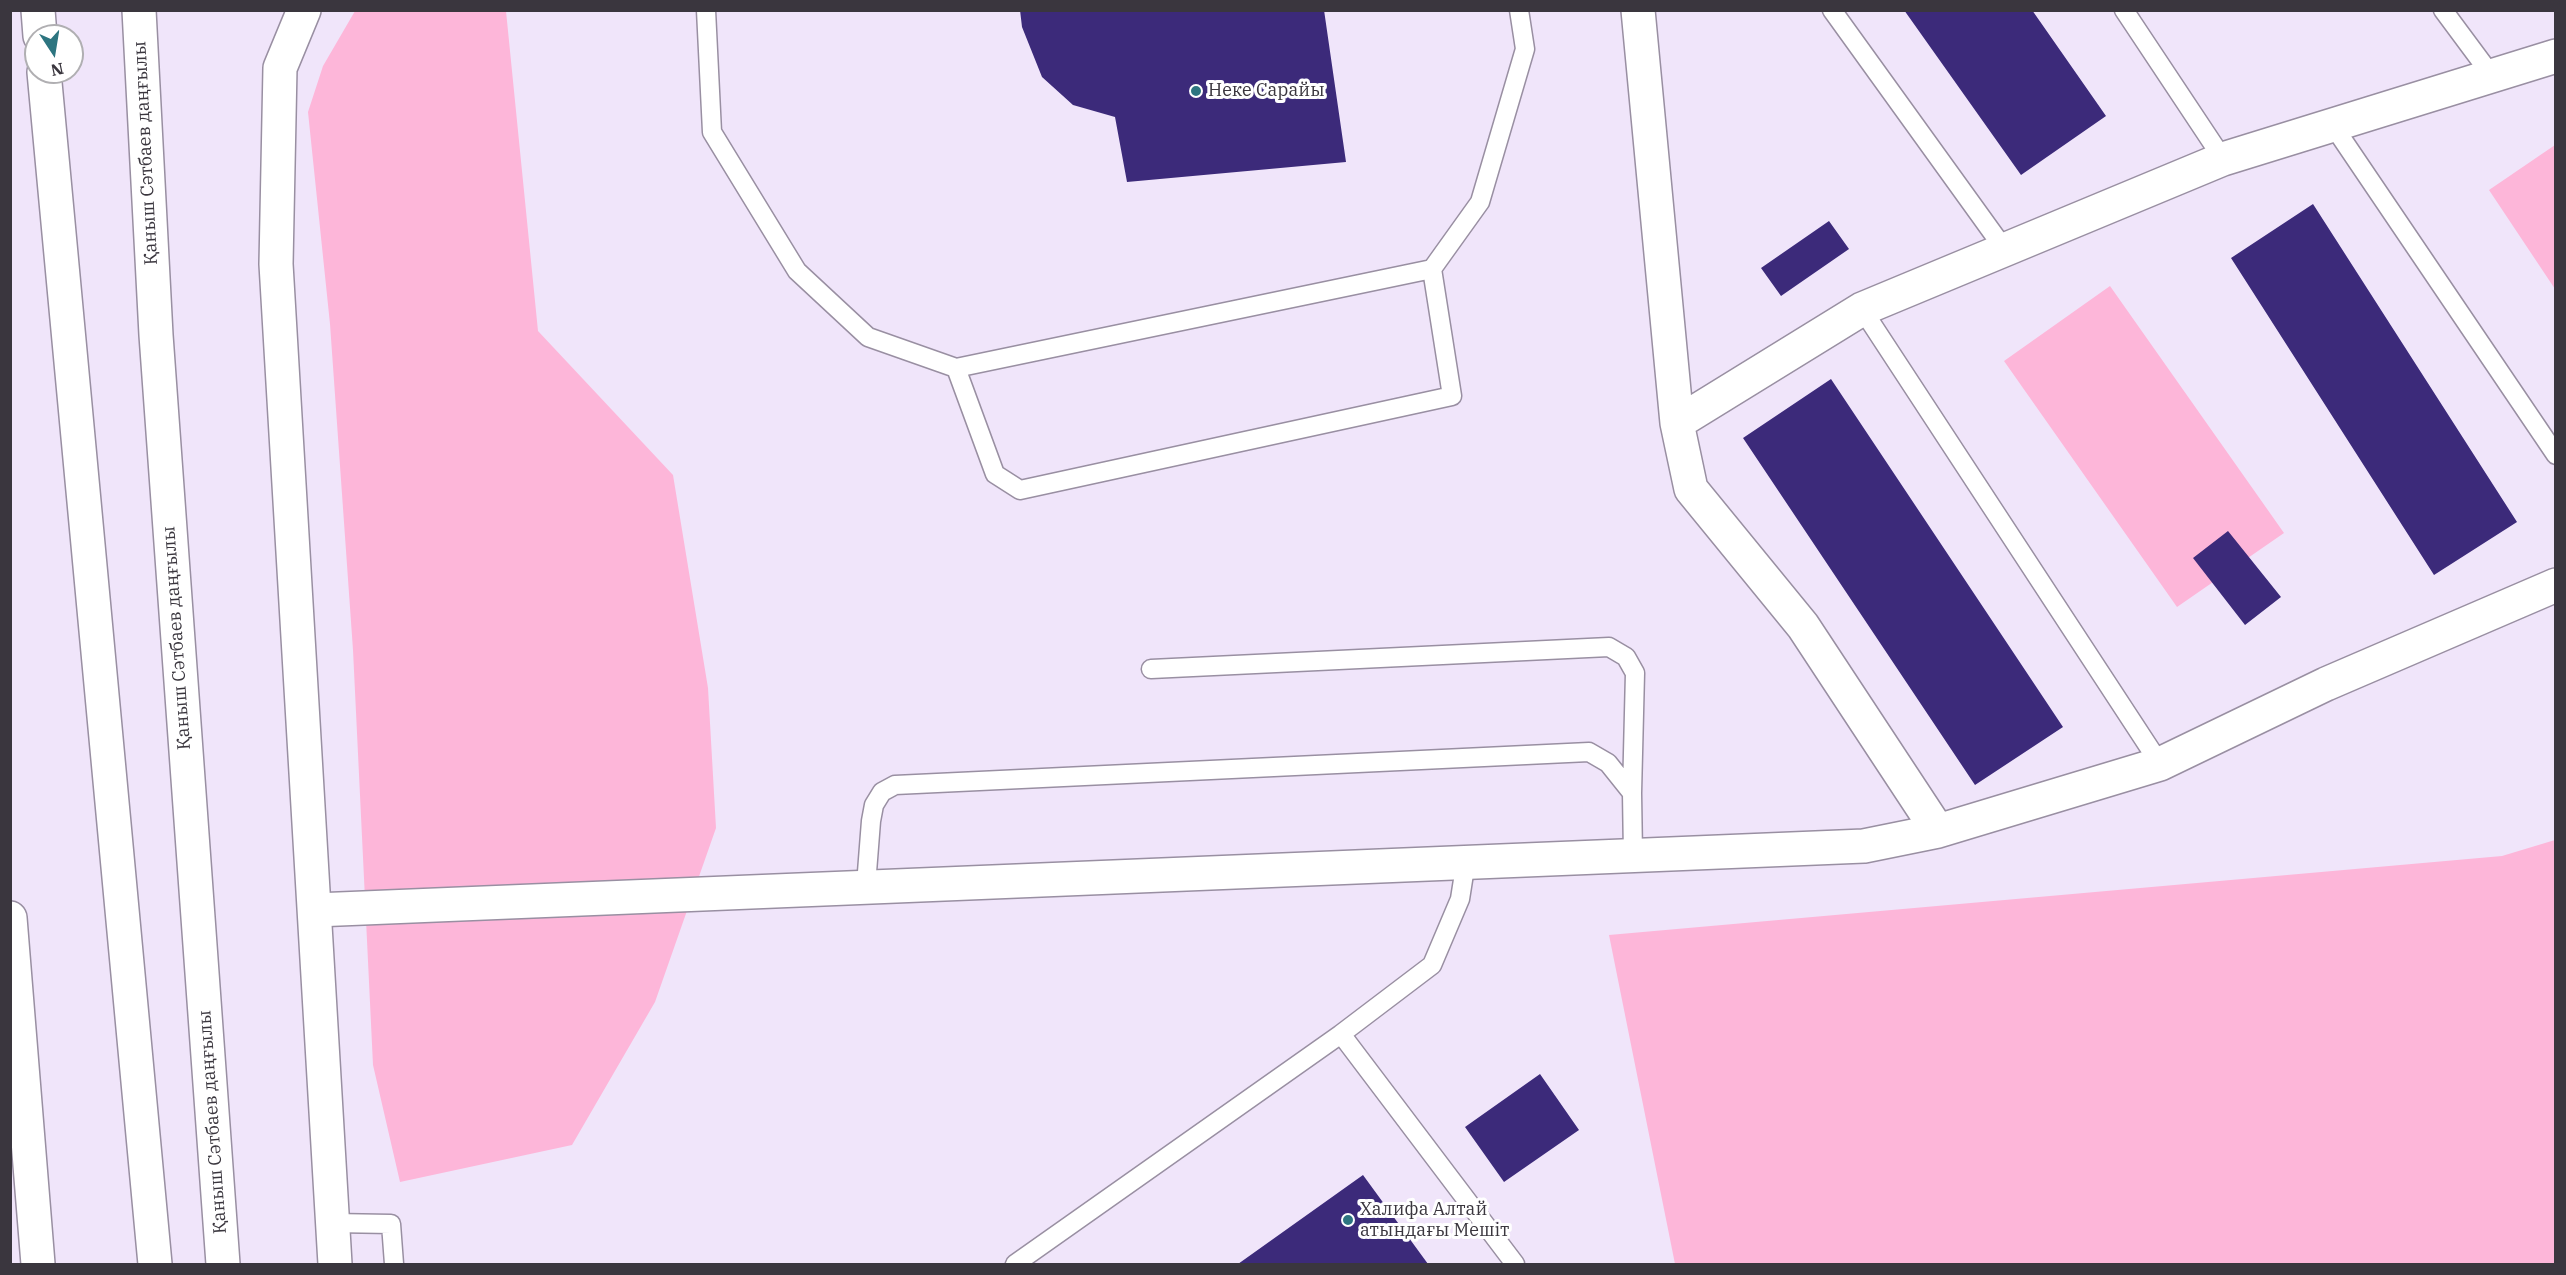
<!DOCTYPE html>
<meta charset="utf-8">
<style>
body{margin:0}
#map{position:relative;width:2566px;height:1275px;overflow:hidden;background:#f0e5fa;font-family:"IBM Plex Serif",serif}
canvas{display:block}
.frame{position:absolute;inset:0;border:12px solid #3a363e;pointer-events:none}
.north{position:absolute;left:24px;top:24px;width:60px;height:60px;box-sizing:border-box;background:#fff;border:2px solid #b0afb2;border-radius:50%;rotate:168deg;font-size:16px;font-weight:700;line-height:24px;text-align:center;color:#3a363e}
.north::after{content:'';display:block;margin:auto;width:21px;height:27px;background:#2d7580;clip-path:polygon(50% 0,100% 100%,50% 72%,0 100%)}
</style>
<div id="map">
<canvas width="2566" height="1275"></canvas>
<div class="frame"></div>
<div class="north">N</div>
</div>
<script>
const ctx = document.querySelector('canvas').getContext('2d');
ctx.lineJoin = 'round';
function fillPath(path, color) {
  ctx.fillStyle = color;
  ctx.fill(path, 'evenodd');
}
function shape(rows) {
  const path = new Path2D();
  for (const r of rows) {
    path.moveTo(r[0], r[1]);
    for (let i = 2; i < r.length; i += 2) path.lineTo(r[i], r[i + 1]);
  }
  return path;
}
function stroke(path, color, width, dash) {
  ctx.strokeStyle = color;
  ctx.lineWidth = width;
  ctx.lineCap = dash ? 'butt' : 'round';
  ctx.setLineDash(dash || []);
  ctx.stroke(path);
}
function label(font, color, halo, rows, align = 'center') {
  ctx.font = font + ' "IBM Plex Serif",serif';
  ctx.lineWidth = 6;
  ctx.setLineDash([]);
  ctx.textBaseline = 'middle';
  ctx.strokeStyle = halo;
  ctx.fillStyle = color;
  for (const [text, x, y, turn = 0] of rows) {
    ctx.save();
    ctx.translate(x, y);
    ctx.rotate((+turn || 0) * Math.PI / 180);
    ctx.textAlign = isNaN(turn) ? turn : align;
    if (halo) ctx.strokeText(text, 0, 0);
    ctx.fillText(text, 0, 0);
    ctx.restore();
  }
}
fillPath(shape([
 [355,11,506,11,538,331,673,475,708,688,716,828,655,1002,572,1145,400,1182,373,1065,353,650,330,324,308,112,323,66],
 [2555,145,2555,289,2489,190],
 [2110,286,2284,533,2177,607,2004,361],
 [2555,840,2555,1264,1675,1264,1609,935,2502,856]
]), '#fdb6d9');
fillPath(shape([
 [1020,10,1324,10,1346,162,1127,182,1115,117,1073,105,1042,77,1022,27],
 [1904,10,2032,10,2106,116,2021,175],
 [2313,204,2517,522,2434,575,2231,258],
 [1829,221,1849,249,1781,296,1761,268],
 [1831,379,2063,727,1975,785,1743,438],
 [2228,531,2281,597,2245,625,2193,558],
 [1540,1074,1579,1130,1504,1182,1465,1127],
 [1363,1175,1428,1264,1238,1264]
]), '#3c2a7a');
const lane = shape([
 [706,10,712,132,797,271,868,337,956,368,995,474,1020,490,1452,396,1432,269,1480,202,1525,49,1519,10],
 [1832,10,2005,250],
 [2124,10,2223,159],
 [2443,10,2492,76],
 [2332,124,2556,455],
 [1862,309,2160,764],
 [956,368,1432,269],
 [1151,669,1609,647,1626,657,1635,673,1632,793],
 [866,885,871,821,874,805,882,792,895,785,1589,752,1608,763,1632,793,1633,855],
 [1341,1034,1432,965,1460,899,1466,861],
 [333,1223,391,1224,394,1264],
 [1015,1264,1341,1034,1515,1264]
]);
const street = shape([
 [1638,10,1677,423,1691,489,1803,626,1938,831],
 [1677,423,1862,309,2223,159,2556,56],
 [315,910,1864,846,1938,831,2160,764,2326,684,2556,585]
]);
const primary = shape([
 [38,10,40,36],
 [139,10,156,335,223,1264],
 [304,10,280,68,276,264,335,1264],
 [44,72,155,1264],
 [10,918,38,1264]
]);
stroke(lane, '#998fa2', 21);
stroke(street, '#998fa2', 36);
stroke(primary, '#998fa2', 36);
stroke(lane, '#fff', 18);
stroke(street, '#fff', 33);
stroke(primary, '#fff', 33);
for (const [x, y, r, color] of [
 [1196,91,6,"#2d7580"],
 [1348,1220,6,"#2d7580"]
]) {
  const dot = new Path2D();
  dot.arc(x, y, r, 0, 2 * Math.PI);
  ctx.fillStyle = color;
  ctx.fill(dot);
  stroke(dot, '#fff', 2);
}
label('18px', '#3a363e', '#fff', [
 ["Неке Сарайы",1208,91],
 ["Халифа Алтай",1360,1210],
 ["атындағы Мешіт",1360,1231]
], 'left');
label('18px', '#3a363e', '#fff', [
 ["Қаныш Сәтбаев даңғылы",146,153,-93],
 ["Қаныш Сәтбаев даңғылы",177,638,-94],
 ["Қаныш Сәтбаев даңғылы",213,1122,-94]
]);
</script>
